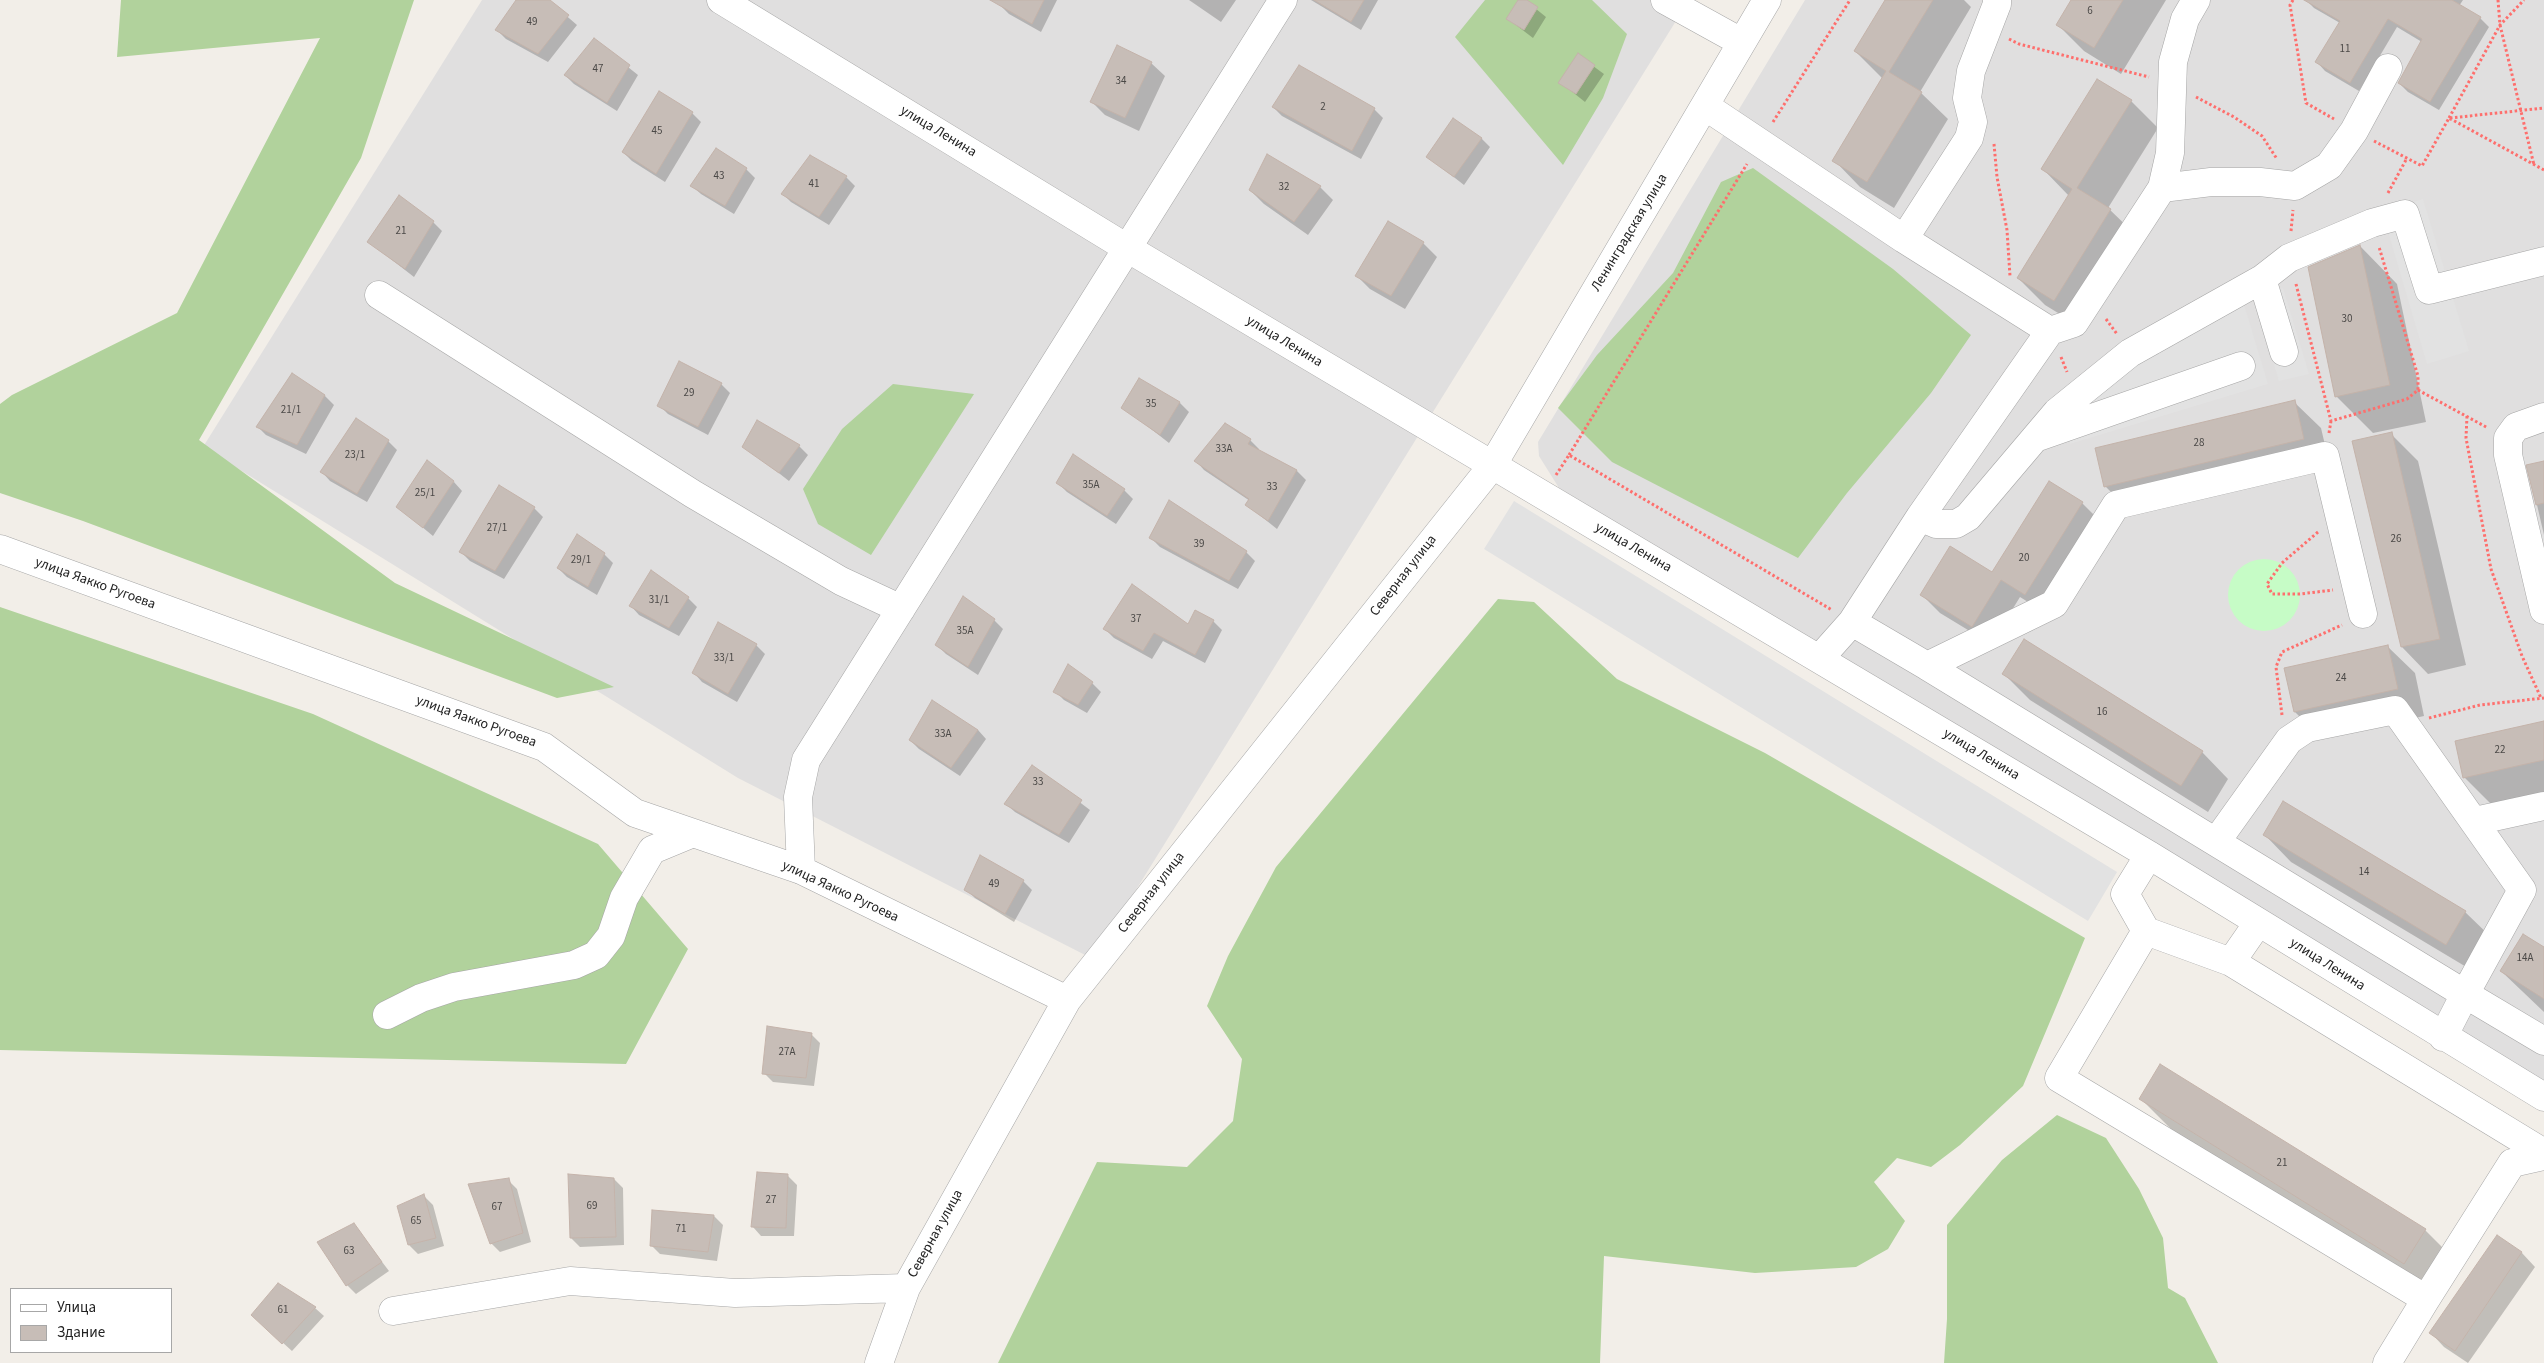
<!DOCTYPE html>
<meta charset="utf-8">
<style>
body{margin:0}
#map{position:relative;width:2544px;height:1363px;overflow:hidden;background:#f2eee8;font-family:"Source Sans 3",sans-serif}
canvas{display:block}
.legend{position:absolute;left:10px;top:1288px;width:162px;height:65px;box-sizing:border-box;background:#fff;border:1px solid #a7a7a7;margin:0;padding:6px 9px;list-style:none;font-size:15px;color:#222}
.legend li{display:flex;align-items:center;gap:10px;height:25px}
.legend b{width:25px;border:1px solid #a7a7a7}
</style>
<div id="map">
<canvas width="2544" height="1363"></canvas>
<ul class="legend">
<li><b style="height:6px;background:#fff"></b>Улица</li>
<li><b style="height:14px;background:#c7bdb7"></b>Здание</li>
</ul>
</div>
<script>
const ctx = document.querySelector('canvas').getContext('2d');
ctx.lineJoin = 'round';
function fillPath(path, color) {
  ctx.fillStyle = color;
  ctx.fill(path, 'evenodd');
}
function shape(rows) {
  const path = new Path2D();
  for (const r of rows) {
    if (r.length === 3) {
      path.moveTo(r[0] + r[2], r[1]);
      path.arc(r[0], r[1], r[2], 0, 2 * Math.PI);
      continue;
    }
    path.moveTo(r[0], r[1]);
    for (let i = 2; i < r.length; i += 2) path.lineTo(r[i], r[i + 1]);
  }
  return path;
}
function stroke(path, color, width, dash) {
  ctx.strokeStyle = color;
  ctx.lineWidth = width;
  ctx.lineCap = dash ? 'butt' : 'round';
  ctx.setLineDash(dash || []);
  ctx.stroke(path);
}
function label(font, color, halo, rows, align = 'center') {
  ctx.font = font + ' "Source Sans 3",sans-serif';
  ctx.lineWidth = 4;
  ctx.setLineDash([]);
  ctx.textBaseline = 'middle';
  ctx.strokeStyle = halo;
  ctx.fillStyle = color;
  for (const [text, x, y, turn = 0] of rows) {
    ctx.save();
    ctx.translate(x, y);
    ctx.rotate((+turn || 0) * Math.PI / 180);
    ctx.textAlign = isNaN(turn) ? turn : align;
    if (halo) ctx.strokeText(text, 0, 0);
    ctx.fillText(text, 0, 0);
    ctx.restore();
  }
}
fillPath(shape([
 [482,0,1689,0,1093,959,738,778,203,447],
 [1805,0,2544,0,2544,1096,1559,488,1539,456,1538,442]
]), '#e0dfdf');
fillPath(shape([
 [121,0,414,0,361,158,199,440,395,583,614,687,557,698,83,521,0,493,0,404,12,395,177,313,320,38,117,57],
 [1485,0,1592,0,1627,34,1603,98,1563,165,1455,37],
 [1753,168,1893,269,1971,335,1931,393,1847,493,1798,558,1612,462,1558,408,1597,355,1673,273,1721,182],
 [893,384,974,394,871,555,818,524,803,489,842,429],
 [1498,599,1534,602,1617,679,1765,753,2085,938,2023,1086,1960,1145,1931,1167,1897,1158,1874,1182,1905,1221,1888,1249,1856,1267,1755,1273,1604,1256,1600,1363,998,1363,1097,1162,1187,1167,1233,1121,1242,1059,1207,1006,1228,956,1276,867],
 [0,607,313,714,598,844,688,949,626,1064,0,1050],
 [2057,1115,2106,1138,2139,1189,2163,1238,2168,1288,2185,1298,2218,1363,1944,1363,1947,1319,1947,1225,2002,1160]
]), '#b1d29c');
fillPath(shape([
 [2264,595,36]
]), '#c6fcc6');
fillPath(shape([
 [2423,199,2469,351,2427,364,2382,211],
 [2283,288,2309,374,2279,381,2253,296],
 [2242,298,2268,384,2070,444,2065,411,2126,363],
 [1514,501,2117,872,2088,921,1484,549]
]), '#e2e2e2');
fillPath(shape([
 [518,0,548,0,577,25,548,62,506,39,497,30],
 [1003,0,1057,0,1041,32,1009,14,1000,5],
 [1189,0,1236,0,1221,22],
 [1311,0,1378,0,1361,30],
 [1519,0,1525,0,1546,17,1533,38,1508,19],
 [1887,0,1964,0,1971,7,1920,92,1948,119,1894,208,1860,187,1834,160,1882,78,1855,51],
 [2073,0,2166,0,2121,74,2084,51,2058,25],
 [2306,0,2463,0,2459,6,2480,18,2489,27,2439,110,2408,92,2399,83,2422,42,2397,27,2359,91,2325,71,2317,62,2340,23,2314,8],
 [594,40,638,75,617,111,574,84,565,75],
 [1578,55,1604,74,1585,102,1560,82],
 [1151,63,1165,76,1139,131,1105,115,1091,101],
 [1299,66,1374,109,1383,118,1361,159,1282,116,1273,107],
 [2131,101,2158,128,2108,208,2137,236,2081,327,2045,305,2018,278,2069,196,2043,169],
 [692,113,701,122,665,182,632,161,623,152],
 [1481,138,1490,147,1464,185,1428,157],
 [746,169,755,178,734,214,701,194,692,186],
 [846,177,855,186,829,225,791,202,782,193],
 [1320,187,1333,200,1308,235,1264,204,1250,190],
 [433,222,442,231,414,277,369,242],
 [1388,222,1423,243,1437,257,1405,309,1370,289,1357,276],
 [2360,246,2397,284,2426,422,2373,433,2336,396],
 [292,375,325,396,334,405,306,454,266,435,257,426],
 [1139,379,1180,403,1189,412,1169,443,1123,407],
 [721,384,730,393,708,435,668,414,659,405],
 [2294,402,2321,428,2330,466,2132,513,2105,486],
 [2391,434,2418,461,2466,665,2428,674,2402,647,2354,442],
 [1250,440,1259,449,1258,450,1297,471,1306,480,1277,529,1247,505,1250,501,1204,470,1196,461],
 [388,441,397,450,367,502,330,481,322,472],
 [744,446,799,446,808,455,789,481],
 [2544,462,2544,535,2528,466],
 [454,482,462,491,433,536,398,507],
 [1058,483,1124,490,1133,499,1116,524,1067,492],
 [2082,503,2100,521,2044,612,2020,597,1991,644,1940,613,1922,595,1993,574],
 [534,508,543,517,504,579,470,561,461,552],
 [1151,538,1246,552,1255,561,1238,589,1160,547],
 [604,554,613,563,597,595,567,577,558,568],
 [688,598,697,607,679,636,639,615,631,606],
 [994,620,1003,629,978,675,946,654,937,645],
 [1213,621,1222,630,1205,663,1163,641,1152,659,1114,638,1105,629,1188,626],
 [756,645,765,654,737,702,702,682,694,673],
 [2388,647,2415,673,2424,716,2322,739,2295,712,2286,669],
 [2004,674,2202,752,2228,779,2208,812,2030,700],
 [1092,683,1101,692,1087,713,1064,700,1055,691],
 [2544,723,2544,792,2491,804,2464,777],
 [978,730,986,739,960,776,919,749,910,740],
 [1033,767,1090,810,1069,843,1015,812,1006,804],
 [2265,835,2465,912,2492,938,2473,971,2291,862],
 [1023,881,1032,890,1014,922,975,898,966,889],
 [2544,949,2544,1012,2501,971],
 [811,1034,820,1043,814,1086,773,1082,764,1073],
 [2140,1098,2425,1230,2462,1267,2442,1300,2178,1136],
 [788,1176,797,1185,794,1236,761,1236,753,1227],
 [614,1179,623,1188,624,1245,580,1247,571,1238],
 [508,1180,517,1189,531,1242,500,1252,491,1243],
 [424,1196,433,1205,444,1246,418,1254,409,1245,398,1207],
 [714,1216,723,1225,717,1261,660,1254,651,1245],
 [354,1225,389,1271,356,1294,347,1285],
 [2497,1236,2522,1253,2535,1267,2468,1363,2444,1347,2431,1333],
 [315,1308,324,1316,292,1351,261,1323]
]), '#0003');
const building = shape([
 [516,0,550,0,569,15,538,54,495,30,516,0],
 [990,0,1044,0,1032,24,990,0],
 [1314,0,1364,0,1351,22,1314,0],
 [1518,0,1527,0,1538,7,1524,30,1506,19,1518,0],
 [1885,0,1933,0,1889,72,1922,92,1867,182,1832,161,1886,71,1854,51,1885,0],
 [2071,0,2123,0,2094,48,2056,25,2071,0],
 [2304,0,2452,0,2481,17,2430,102,2398,83,2422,39,2388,19,2350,83,2315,62,2340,21,2304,0],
 [594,38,630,65,607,103,564,75,594,38],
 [1117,45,1152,62,1125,118,1090,102,1117,45],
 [1578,53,1595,65,1576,94,1558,83,1578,53],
 [1299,65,1375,108,1352,151,1272,107,1299,65],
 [2097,79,2132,100,2077,188,2111,209,2054,301,2017,278,2072,189,2041,169,2097,79],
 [659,91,693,112,656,174,622,152,659,91],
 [1453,118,1482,138,1454,177,1426,157,1453,118],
 [716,148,747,168,725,206,690,186,716,148],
 [1267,154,1321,186,1294,222,1249,190,1267,154],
 [810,155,847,176,819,217,781,194,810,155],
 [399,195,434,221,405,269,367,242,399,195],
 [1388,221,1424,242,1391,296,1355,276,1388,221],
 [2360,245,2390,385,2335,397,2308,267,2360,245],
 [679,361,722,383,698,427,657,406,679,361],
 [292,373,325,395,297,445,256,427,292,373],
 [1139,378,1180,402,1160,435,1121,408,1139,378],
 [2295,400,2304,439,2104,487,2095,448,2295,400],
 [356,418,389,440,357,494,320,472,356,418],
 [757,420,800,445,779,473,742,447,757,420],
 [1225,423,1251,439,1248,444,1297,470,1268,521,1245,505,1249,499,1194,461,1225,423],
 [2392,432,2440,639,2401,647,2352,441,2392,432],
 [1073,454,1125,489,1107,516,1056,483,1073,454],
 [427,460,454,481,423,528,396,507,427,460],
 [2544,461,2544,503,2536,505,2526,465,2544,461],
 [2049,481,2083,502,2025,595,2001,580,1972,627,1920,595,1950,546,1992,572,2049,481],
 [499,485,535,507,495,571,459,552,499,485],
 [1169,500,1247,551,1229,581,1149,538,1169,500],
 [577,534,605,553,588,587,557,568,577,534],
 [651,570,689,597,669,628,629,606,651,570],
 [1132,584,1188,624,1195,610,1214,620,1195,655,1154,633,1143,651,1103,629,1132,584],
 [963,596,995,619,968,667,935,645,963,596],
 [718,622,757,644,728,694,692,673,718,622],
 [2024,639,2203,751,2181,786,2002,674,2024,639],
 [2388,645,2398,689,2294,712,2284,668,2388,645],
 [1068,664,1093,682,1078,705,1053,692,1068,664],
 [932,700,978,730,951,768,909,740,932,700],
 [2544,721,2544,760,2463,778,2455,741,2544,721],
 [1032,765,1082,800,1059,835,1004,804,1032,765],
 [2283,801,2466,911,2446,945,2263,835,2283,801],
 [980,855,1024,880,1005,914,964,890,980,855],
 [2523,934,2544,947,2544,999,2500,971,2523,934],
 [767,1026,812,1033,806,1078,762,1074,767,1026],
 [2160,1064,2426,1229,2404,1264,2139,1099,2160,1064],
 [757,1172,788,1174,786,1228,751,1227,757,1172],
 [568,1174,614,1178,616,1237,570,1238,568,1174],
 [509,1178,523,1233,490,1244,468,1184,509,1178],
 [424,1194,436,1238,408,1245,397,1206,424,1194],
 [652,1210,714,1215,708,1252,650,1246,652,1210],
 [354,1223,382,1262,346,1286,317,1242,354,1223],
 [2497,1235,2522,1252,2455,1351,2429,1333,2497,1235],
 [278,1283,316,1307,282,1344,251,1315,278,1283]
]);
fillPath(building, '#c7bdb7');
stroke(building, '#c4b3aa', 1);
const minor = shape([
 [721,0,1127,248,2149,855,2544,1097],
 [1665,0,1741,42],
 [1705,106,1904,239,2050,331,1920,517,1852,622,1820,658],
 [2162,188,2211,182,2260,182,2295,186,2329,166,2354,131,2388,68],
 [1904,239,1969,138,1973,122,1967,98,1971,71,1997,4,1997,0],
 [2262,279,2289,258,2372,223,2405,214,2429,290,2544,261],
 [379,295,693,494,841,581,901,609],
 [2050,331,2074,323,2162,188,2170,153,2173,62,2185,19,2196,0],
 [2544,417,2516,427,2508,438,2508,455,2544,610],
 [2035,438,2241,366],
 [1920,517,1936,524,1956,524,1968,517,2057,412,2130,353,2262,279,2284,352],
 [0,549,544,747,635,813,801,870,1067,1000],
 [1852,622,1927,666,2054,604,2116,505,2325,456,2363,614],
 [1927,666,2465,994,2443,1037],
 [2475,821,2544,806],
 [2216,842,2289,740,2307,728,2395,710,2522,890],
 [801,870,798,797,806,760,1283,0],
 [2522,890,2465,994,2544,1041],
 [2146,931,2125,894,2149,855],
 [2231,962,2258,923],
 [387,1015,421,998,454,987,574,965,596,955,611,936,624,898,652,850,693,833],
 [2544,1153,2231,962,2146,931,2059,1078,2426,1299,2512,1163,2544,1156],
 [393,1311,570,1281,735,1293,906,1288],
 [879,1363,906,1288,1067,1000,1492,466,1767,0],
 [2387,1363,2426,1299]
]);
stroke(minor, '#a6a6a6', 29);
stroke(shape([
 [2293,0,2290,5,2306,103,2334,119],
 [2498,0,2500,25,2534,165],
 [2009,39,2019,44,2149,77],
 [2196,97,2234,117,2262,136,2277,159],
 [2449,118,2500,25,2524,0],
 [2450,118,2544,108],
 [1773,122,1850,0],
 [2374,141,2422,166,2449,118,2544,170],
 [1994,144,1997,177,2007,230,2010,276],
 [2388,193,2407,158],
 [2291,231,2293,210],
 [2296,284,2331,421,2407,399,2418,390,2418,376,2379,247],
 [2106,319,2117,334],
 [2061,357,2067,372],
 [2418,390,2488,428],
 [2467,416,2466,438,2491,569,2522,656,2541,698],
 [2329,433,2331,421],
 [1569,455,1747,164],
 [1556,475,1569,455,1832,610],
 [2318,532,2282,563,2267,584,2272,594,2300,594,2333,590],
 [2282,715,2276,667,2282,652,2342,625],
 [2429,718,2480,705,2544,698]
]), '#fe6f6d', 3, [2.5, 2.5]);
stroke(minor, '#fff', 28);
label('11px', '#4b4947', null, [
 ["6",2090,12],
 ["49",532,23],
 ["11",2345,50],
 ["47",598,70],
 ["34",1121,82],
 ["2",1323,108],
 ["45",657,132],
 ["43",719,177],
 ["41",814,185],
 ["32",1284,188],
 ["21",401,232],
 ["30",2347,320],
 ["29",689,394],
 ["35",1151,405],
 ["21/1",291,411],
 ["28",2199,444],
 ["33А",1224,450],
 ["23/1",355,456],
 ["35А",1091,486],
 ["33",1272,488],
 ["25/1",425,494],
 ["27/1",497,529],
 ["26",2396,540],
 ["39",1199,545],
 ["20",2024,559],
 ["29/1",581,561],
 ["31/1",659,601],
 ["37",1136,620],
 ["35А",965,632],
 ["33/1",724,659],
 ["24",2341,679],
 ["16",2102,713],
 ["33А",943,735],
 ["22",2500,751],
 ["33",1038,783],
 ["14",2364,873],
 ["49",994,885],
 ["14А",2525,959],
 ["27А",787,1053],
 ["21",2282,1164],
 ["27",771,1201],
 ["69",592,1207],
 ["67",497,1208],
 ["65",416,1222],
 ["71",681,1230],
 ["63",349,1252],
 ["61",283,1311]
]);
label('14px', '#222', '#fff', [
 ["улица Ленина",938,132,31],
 ["Ленинградская улица",1630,233,-59],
 ["улица Ленина",1284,342,31],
 ["улица Ленина",1633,548,30],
 ["Северная улица",1404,576,-52],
 ["улица Яакко Ругоева",95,584,20],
 ["улица Яакко Ругоева",476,722,20],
 ["улица Ленина",1981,755,31],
 ["улица Яакко Ругоева",840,892,25],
 ["Северная улица",1152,893,-52],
 ["улица Ленина",2327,965,32],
 ["Северная улица",936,1234,-61]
]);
</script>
